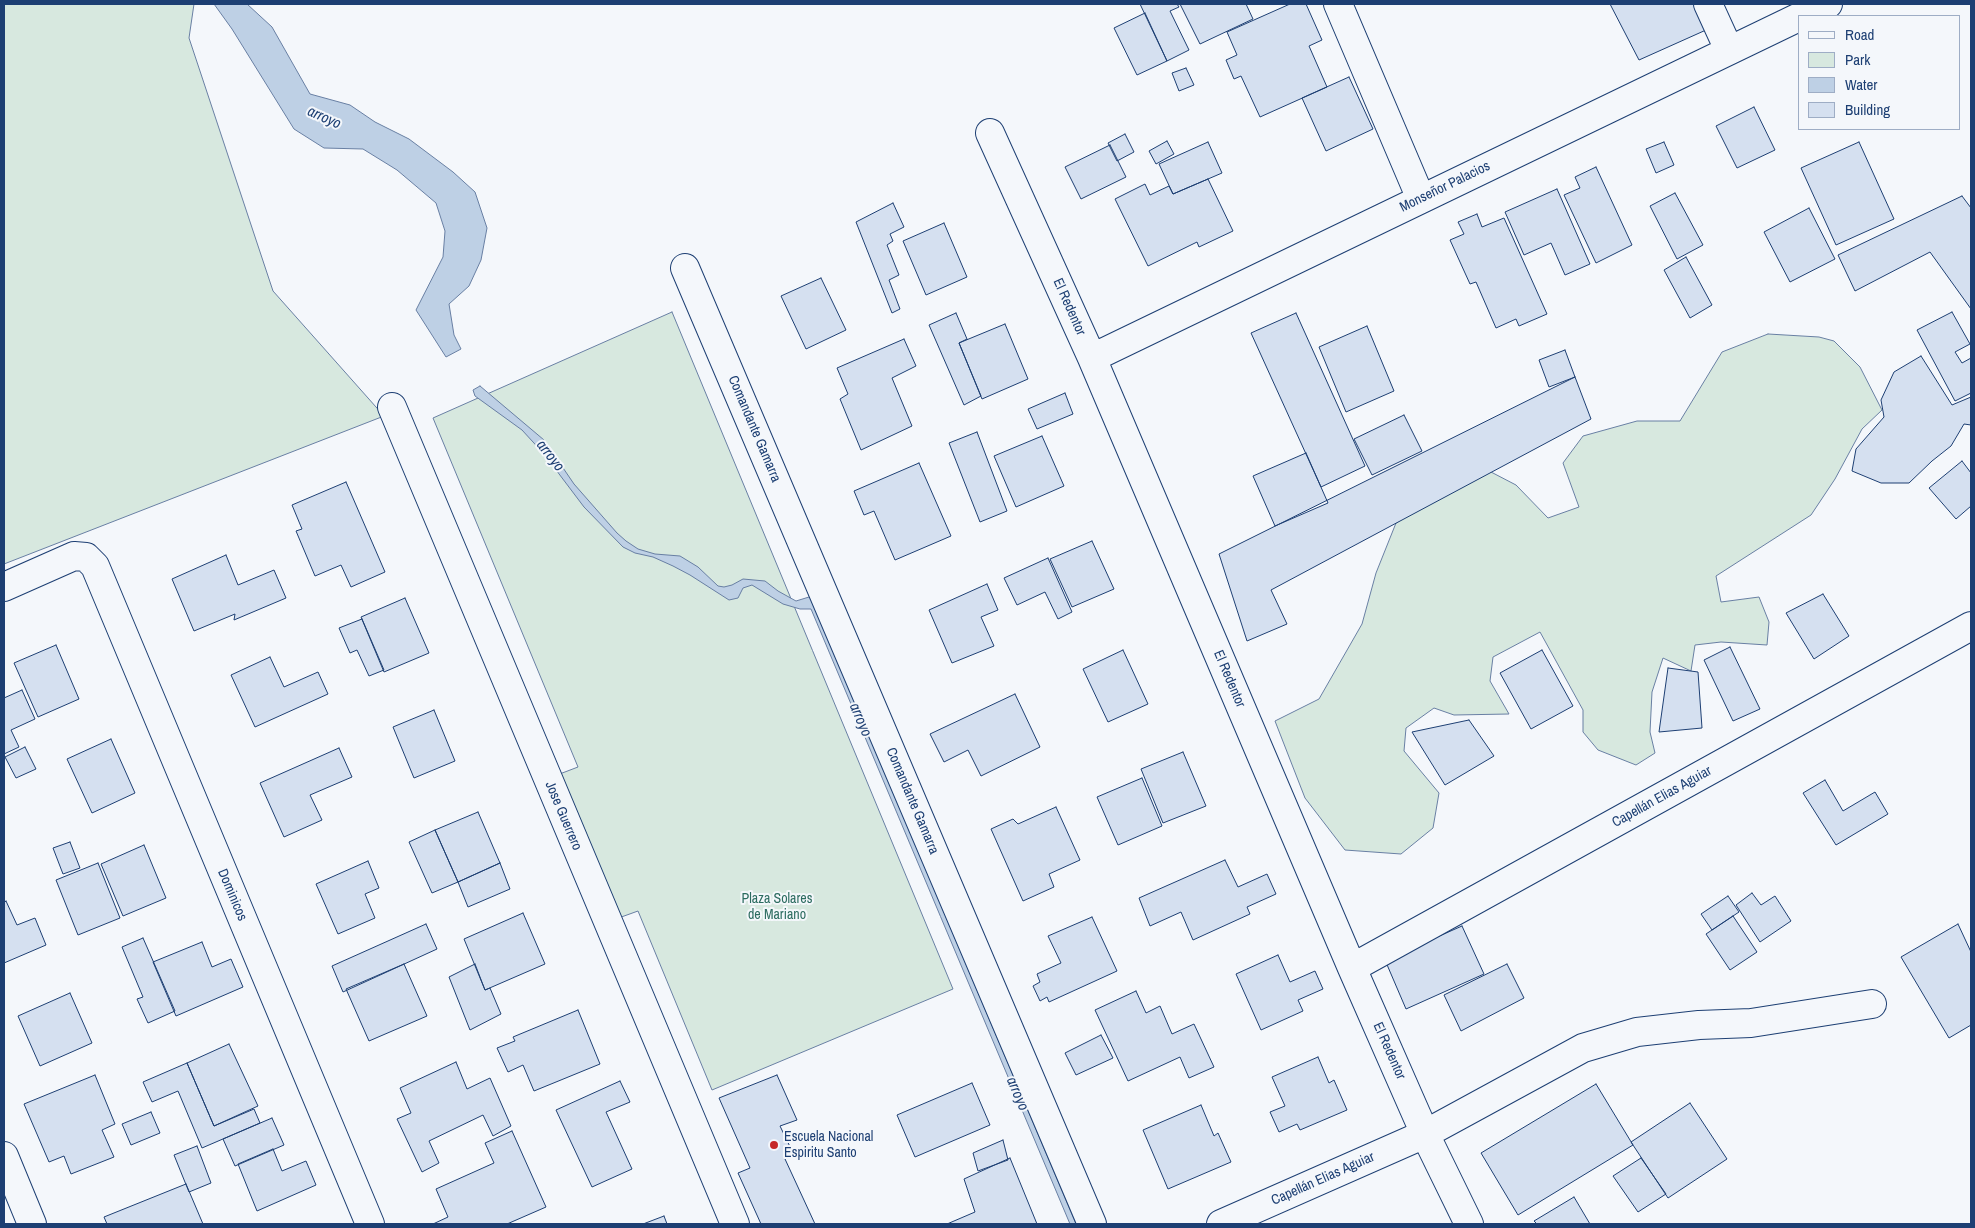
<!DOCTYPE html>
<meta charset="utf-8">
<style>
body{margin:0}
#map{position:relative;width:1975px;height:1228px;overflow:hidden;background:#f4f7fb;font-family:"Archivo Narrow",sans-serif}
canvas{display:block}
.frame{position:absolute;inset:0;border:5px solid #1d3f73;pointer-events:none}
.legend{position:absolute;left:1798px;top:15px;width:162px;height:115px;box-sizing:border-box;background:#f4f7fb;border:1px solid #9eadc5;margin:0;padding:6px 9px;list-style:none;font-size:15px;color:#1d3f73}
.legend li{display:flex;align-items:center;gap:10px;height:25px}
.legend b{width:25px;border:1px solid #9eadc5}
</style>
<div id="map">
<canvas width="1975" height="1228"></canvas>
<div class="frame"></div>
<ul class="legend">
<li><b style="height:6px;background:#f4f7fb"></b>Road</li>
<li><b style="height:14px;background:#d7e8df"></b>Park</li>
<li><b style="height:14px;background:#bed0e5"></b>Water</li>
<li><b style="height:14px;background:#d5e0f0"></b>Building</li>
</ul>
</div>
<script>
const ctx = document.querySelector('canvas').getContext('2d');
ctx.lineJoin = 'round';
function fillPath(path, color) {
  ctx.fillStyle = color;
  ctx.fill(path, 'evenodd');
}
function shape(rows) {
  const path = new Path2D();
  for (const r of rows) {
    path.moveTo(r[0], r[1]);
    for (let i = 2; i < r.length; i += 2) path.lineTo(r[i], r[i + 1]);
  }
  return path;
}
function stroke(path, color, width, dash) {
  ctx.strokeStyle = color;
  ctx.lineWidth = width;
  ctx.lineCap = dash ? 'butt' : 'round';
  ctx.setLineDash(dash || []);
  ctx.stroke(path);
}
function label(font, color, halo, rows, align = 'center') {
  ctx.font = font + ' "Archivo Narrow",sans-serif';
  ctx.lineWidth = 4;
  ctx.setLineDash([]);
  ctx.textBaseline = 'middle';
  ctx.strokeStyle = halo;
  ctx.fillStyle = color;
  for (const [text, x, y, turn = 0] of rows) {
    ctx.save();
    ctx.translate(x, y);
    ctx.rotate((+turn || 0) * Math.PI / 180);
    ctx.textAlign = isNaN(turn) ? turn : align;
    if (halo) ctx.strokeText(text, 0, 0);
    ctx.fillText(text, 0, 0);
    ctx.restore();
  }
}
const green = shape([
 [4,4,194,4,189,38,273,291,384,416,4,564,4,4],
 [672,312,953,989,712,1090,638,911,613,920,557,775,578,767,433,418,672,312],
 [1768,334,1819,337,1834,341,1860,367,1882,410,1862,429,1835,479,1811,515,1716,576,1721,602,1759,597,1769,622,1767,645,1721,642,1695,645,1691,671,1663,658,1652,692,1650,732,1655,753,1636,765,1598,750,1583,732,1583,710,1540,632,1493,657,1490,681,1509,714,1454,715,1434,708,1406,728,1404,751,1439,793,1433,828,1401,854,1345,850,1305,798,1275,721,1319,699,1362,624,1376,573,1396,523,1446,486,1491,472,1516,485,1548,518,1579,507,1563,463,1583,436,1637,421,1680,421,1722,352,1768,334]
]);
fillPath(green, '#d7e8df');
stroke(green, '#687fa3', 1);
const water = shape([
 [214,4,247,4,272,27,310,94,350,105,375,122,409,139,453,172,475,192,487,228,481,260,469,286,449,304,454,335,461,349,446,357,416,310,443,257,445,231,436,203,397,170,363,149,324,148,294,129,232,29,214,4],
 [480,386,544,440,574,484,617,533,626,541,638,549,655,554,680,556,698,567,718,586,724,587,732,585,743,579,765,581,778,591,796,601,809,597,812,600,1076,1224,1070,1224,811,609,800,609,783,604,752,585,743,588,738,598,729,600,690,575,673,566,653,557,635,553,623,547,584,507,544,454,522,430,475,396,473,390,480,386]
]);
fillPath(water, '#bed0e5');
stroke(water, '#687fa3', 1);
const building = shape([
 [1140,4,1177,4,1179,7,1170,11,1189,50,1167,61,1140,4],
 [1180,4,1246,4,1253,19,1200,44,1180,4],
 [1290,4,1306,4,1322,40,1309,46,1327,87,1260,117,1241,76,1234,79,1226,60,1237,55,1227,32,1290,4],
 [1610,4,1694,4,1706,30,1639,60,1610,4],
 [1145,13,1167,61,1137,75,1114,28,1145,13],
 [1186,68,1194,85,1179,91,1172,73,1186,68],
 [1349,77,1373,129,1326,151,1302,98,1349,77],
 [1754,107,1775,150,1737,168,1716,126,1754,107],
 [1125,134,1134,152,1117,161,1108,143,1125,134],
 [1167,141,1174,154,1156,164,1149,151,1167,141],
 [1208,142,1222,173,1173,194,1159,164,1208,142],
 [1664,142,1674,165,1656,173,1646,149,1664,142],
 [1859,142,1894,219,1836,245,1801,168,1859,142],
 [1110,145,1126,177,1081,199,1065,167,1110,145],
 [1596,167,1632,245,1596,263,1564,195,1580,188,1575,177,1596,167],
 [1208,179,1233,231,1199,247,1197,242,1148,266,1115,199,1145,184,1150,195,1169,186,1173,194,1208,179],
 [1557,189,1590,264,1565,275,1551,243,1524,255,1505,212,1557,189],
 [1675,193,1703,245,1677,259,1650,206,1675,193],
 [1962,196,1971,208,1971,309,1930,252,1855,291,1838,255,1962,196],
 [893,203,904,227,890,234,893,241,887,245,899,275,889,280,900,309,892,313,856,222,893,203],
 [1809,208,1835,259,1790,282,1764,232,1809,208],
 [1477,214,1482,227,1504,218,1547,314,1519,326,1516,319,1496,328,1476,282,1470,284,1450,240,1464,234,1458,222,1477,214],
 [944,223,967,277,926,295,903,241,944,223],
 [1686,257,1712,305,1690,318,1664,270,1686,257],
 [821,278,846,330,806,349,781,296,821,278],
 [1952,312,1970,344,1955,352,1962,363,1971,358,1971,393,1955,401,1917,330,1952,312],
 [956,313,967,339,959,343,981,396,964,405,929,325,956,313],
 [1296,313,1365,466,1321,487,1251,333,1296,313],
 [1005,324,1028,379,982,399,959,343,1005,324],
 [1367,326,1394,391,1346,412,1319,347,1367,326],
 [904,339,916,366,892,378,912,426,861,450,840,399,848,394,837,368,904,339],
 [1565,350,1575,377,1549,387,1539,360,1565,350],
 [1921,356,1952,405,1971,397,1971,425,1964,424,1951,446,1932,461,1909,483,1881,483,1852,471,1856,449,1884,417,1881,400,1894,372,1921,356],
 [1575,377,1591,419,1271,590,1287,624,1247,641,1219,554,1575,377],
 [1065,393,1073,414,1037,429,1028,409,1065,393],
 [1404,415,1422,451,1372,475,1354,439,1404,415],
 [977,432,1007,511,980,522,949,443,977,432],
 [1042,436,1064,486,1016,507,994,456,1042,436],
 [1306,453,1328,503,1275,526,1253,476,1306,453],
 [1962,461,1971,473,1971,506,1956,519,1929,488,1962,461],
 [919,463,951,536,895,560,874,511,864,515,854,491,919,463],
 [346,482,385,572,351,587,341,565,315,576,296,531,302,529,292,505,346,482],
 [1092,541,1114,589,1072,607,1050,559,1092,541],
 [226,555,238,585,274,570,286,598,234,620,235,614,194,631,172,579,226,555],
 [1048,558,1072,612,1058,619,1045,592,1017,605,1004,578,1048,558],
 [987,584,998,610,981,617,994,646,952,663,929,610,987,584],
 [1823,594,1849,636,1814,659,1786,613,1823,594],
 [405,598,429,653,384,672,361,617,405,598],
 [362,619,384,670,369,676,357,650,350,653,339,628,362,619],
 [56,645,79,699,38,717,14,663,56,645],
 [1730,647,1760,709,1733,721,1704,660,1730,647],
 [1123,650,1148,704,1108,722,1083,669,1123,650],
 [1542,650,1573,706,1531,729,1500,673,1542,650],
 [270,657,284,687,318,672,328,694,255,727,231,675,270,657],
 [1668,668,1698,672,1702,728,1659,732,1668,668],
 [22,690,35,719,11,730,19,747,4,754,4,698,22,690],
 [1015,694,1040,747,981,776,968,750,944,762,930,734,1015,694],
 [434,710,455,761,414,778,393,727,434,710],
 [1469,720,1494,756,1445,785,1412,732,1469,720],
 [111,739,135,793,92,813,67,759,111,739],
 [25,747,36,769,16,778,5,757,25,747],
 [339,748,352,777,310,795,322,820,284,837,260,783,339,748],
 [1183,752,1206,806,1163,823,1141,769,1183,752],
 [1142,778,1162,826,1118,845,1097,797,1142,778],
 [1825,780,1843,811,1875,792,1888,814,1836,845,1803,793,1825,780],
 [1056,807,1080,860,1049,874,1054,887,1023,901,991,829,1013,819,1018,824,1056,807],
 [478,812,500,863,458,882,435,830,478,812],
 [435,830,458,882,432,893,409,842,435,830],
 [70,842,80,868,63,874,53,848,70,842],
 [144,845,166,898,123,916,101,864,144,845],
 [1225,860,1238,887,1267,874,1276,894,1247,907,1250,914,1193,940,1181,912,1150,926,1139,898,1225,860],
 [368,861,379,888,365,894,375,918,338,934,316,884,368,861],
 [98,863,120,918,78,935,56,880,98,863],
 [500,863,510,889,468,907,458,882,500,863],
 [1752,893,1761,905,1775,896,1791,921,1760,942,1736,905,1752,893],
 [1728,896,1739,912,1712,930,1701,914,1728,896],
 [6,901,17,925,35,918,46,945,4,963,4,903,6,901],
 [523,913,545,964,485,990,464,939,523,913],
 [1733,916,1757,952,1730,970,1706,934,1733,916],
 [1092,917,1117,971,1049,1002,1047,997,1040,1001,1033,986,1040,982,1037,974,1061,963,1048,936,1092,917],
 [426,924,437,949,343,992,332,966,426,924],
 [1958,924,1971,952,1971,1025,1949,1038,1901,957,1958,924],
 [1462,926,1484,974,1406,1009,1385,960,1462,926],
 [143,938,175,1011,148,1023,137,999,143,997,122,947,143,938],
 [202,942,212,967,231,959,243,987,176,1016,153,962,202,942],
 [1278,955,1290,982,1315,971,1323,989,1298,1000,1303,1011,1261,1030,1236,974,1278,955],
 [404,964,427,1016,369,1041,346,989,404,964],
 [475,964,485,990,490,988,501,1014,470,1030,449,977,475,964],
 [1507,964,1524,998,1461,1031,1444,995,1507,964],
 [1136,991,1146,1013,1160,1006,1172,1034,1194,1024,1214,1067,1189,1078,1180,1057,1128,1081,1095,1010,1136,991],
 [70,993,92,1043,40,1066,18,1016,70,993],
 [578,1010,600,1064,534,1091,523,1065,508,1072,497,1048,515,1041,513,1037,578,1010],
 [1101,1035,1113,1058,1076,1075,1065,1053,1101,1035],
 [229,1044,258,1106,214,1126,187,1063,229,1044],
 [1318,1057,1329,1083,1334,1080,1347,1110,1300,1130,1297,1124,1279,1132,1270,1112,1285,1106,1272,1077,1318,1057],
 [456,1062,467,1089,490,1078,511,1126,493,1136,483,1115,429,1141,439,1163,422,1172,397,1119,411,1113,400,1088,456,1062],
 [187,1063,214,1126,254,1109,260,1123,202,1148,178,1091,152,1102,143,1082,187,1063],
 [95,1075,115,1124,102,1130,114,1157,71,1174,64,1156,49,1162,24,1104,95,1075],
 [777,1075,797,1120,780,1126,794,1155,785,1159,815,1224,761,1224,738,1173,750,1168,719,1098,777,1075],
 [620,1081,630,1102,606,1112,632,1169,592,1187,556,1110,620,1081],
 [972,1083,990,1125,915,1157,897,1115,972,1083],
 [1596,1084,1633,1145,1518,1215,1481,1153,1596,1084],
 [1690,1103,1727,1159,1668,1198,1631,1142,1690,1103],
 [1201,1105,1214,1136,1218,1133,1231,1162,1168,1189,1143,1130,1201,1105],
 [151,1112,160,1133,131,1145,122,1124,151,1112],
 [272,1118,284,1145,235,1166,223,1139,272,1118],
 [512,1131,546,1207,507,1224,433,1224,448,1217,436,1189,494,1163,485,1143,512,1131],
 [1003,1140,1008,1160,978,1171,973,1153,1003,1140],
 [197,1146,211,1183,189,1192,174,1155,197,1146],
 [273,1149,282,1171,306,1161,316,1185,257,1211,238,1164,273,1149],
 [1010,1158,1037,1224,947,1224,975,1212,964,1179,1010,1158],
 [1641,1158,1666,1194,1638,1212,1613,1176,1641,1158],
 [186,1184,203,1224,107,1224,104,1217,186,1184],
 [1574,1197,1590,1224,1537,1224,1534,1221,1574,1197],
 [664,1216,667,1224,643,1224,664,1216]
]);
fillPath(building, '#d5e0f0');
stroke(building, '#1d3f73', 1);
const minor = shape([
 [1338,4,1421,199],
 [1708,4,1729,50],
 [1801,16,1828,4],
 [990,133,1092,358,1352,968,1425,1134,1469,1224],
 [685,268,1092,1224],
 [1092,358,1799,17],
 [392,407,735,1224],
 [4,587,74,556,86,557,95,566,370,1224],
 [1352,968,1971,626],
 [4,1156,32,1224],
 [1221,1224,1425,1134,1583,1048,1637,1032,1699,1025,1751,1023,1872,1004]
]);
stroke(minor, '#1d3f73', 30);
stroke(minor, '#f4f7fb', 28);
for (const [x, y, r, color] of [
 [774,1145,5,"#c62828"]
]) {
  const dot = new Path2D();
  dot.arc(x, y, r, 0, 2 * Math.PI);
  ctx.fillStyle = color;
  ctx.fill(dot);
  stroke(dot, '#f4f7fb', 2);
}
label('14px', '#1d3f73', '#f4f7fb', [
 ["Monseñor Palacios",1445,187,-26],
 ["El Redentor",1069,307,66],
 ["Comandante Gamarra",754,429,67],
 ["El Redentor",1229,679,67],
 ["Capellán Elias Aguiar",1662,797,-29],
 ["Comandante Gamarra",912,801,67],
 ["Jose Guerrero",563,816,67],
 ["Dominicos",232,895,67],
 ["El Redentor",1389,1051,66],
 ["Capellán Elias Aguiar",1323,1179,-24]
]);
label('14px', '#2c6c60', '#f4f7fb', [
 ["Plaza Solares",777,899],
 ["de Mariano",777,915]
]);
label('14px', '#1d3f73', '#f4f7fb', [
 ["Escuela Nacional",784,1137],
 ["Espiritu Santo",784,1153]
], 'left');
label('italic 15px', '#1d3f73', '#f4f7fb', [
 ["arroyo",324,118,24],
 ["arroyo",550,456,52],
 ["arroyo",860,720,67],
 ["arroyo",1017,1094,67]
]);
</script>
